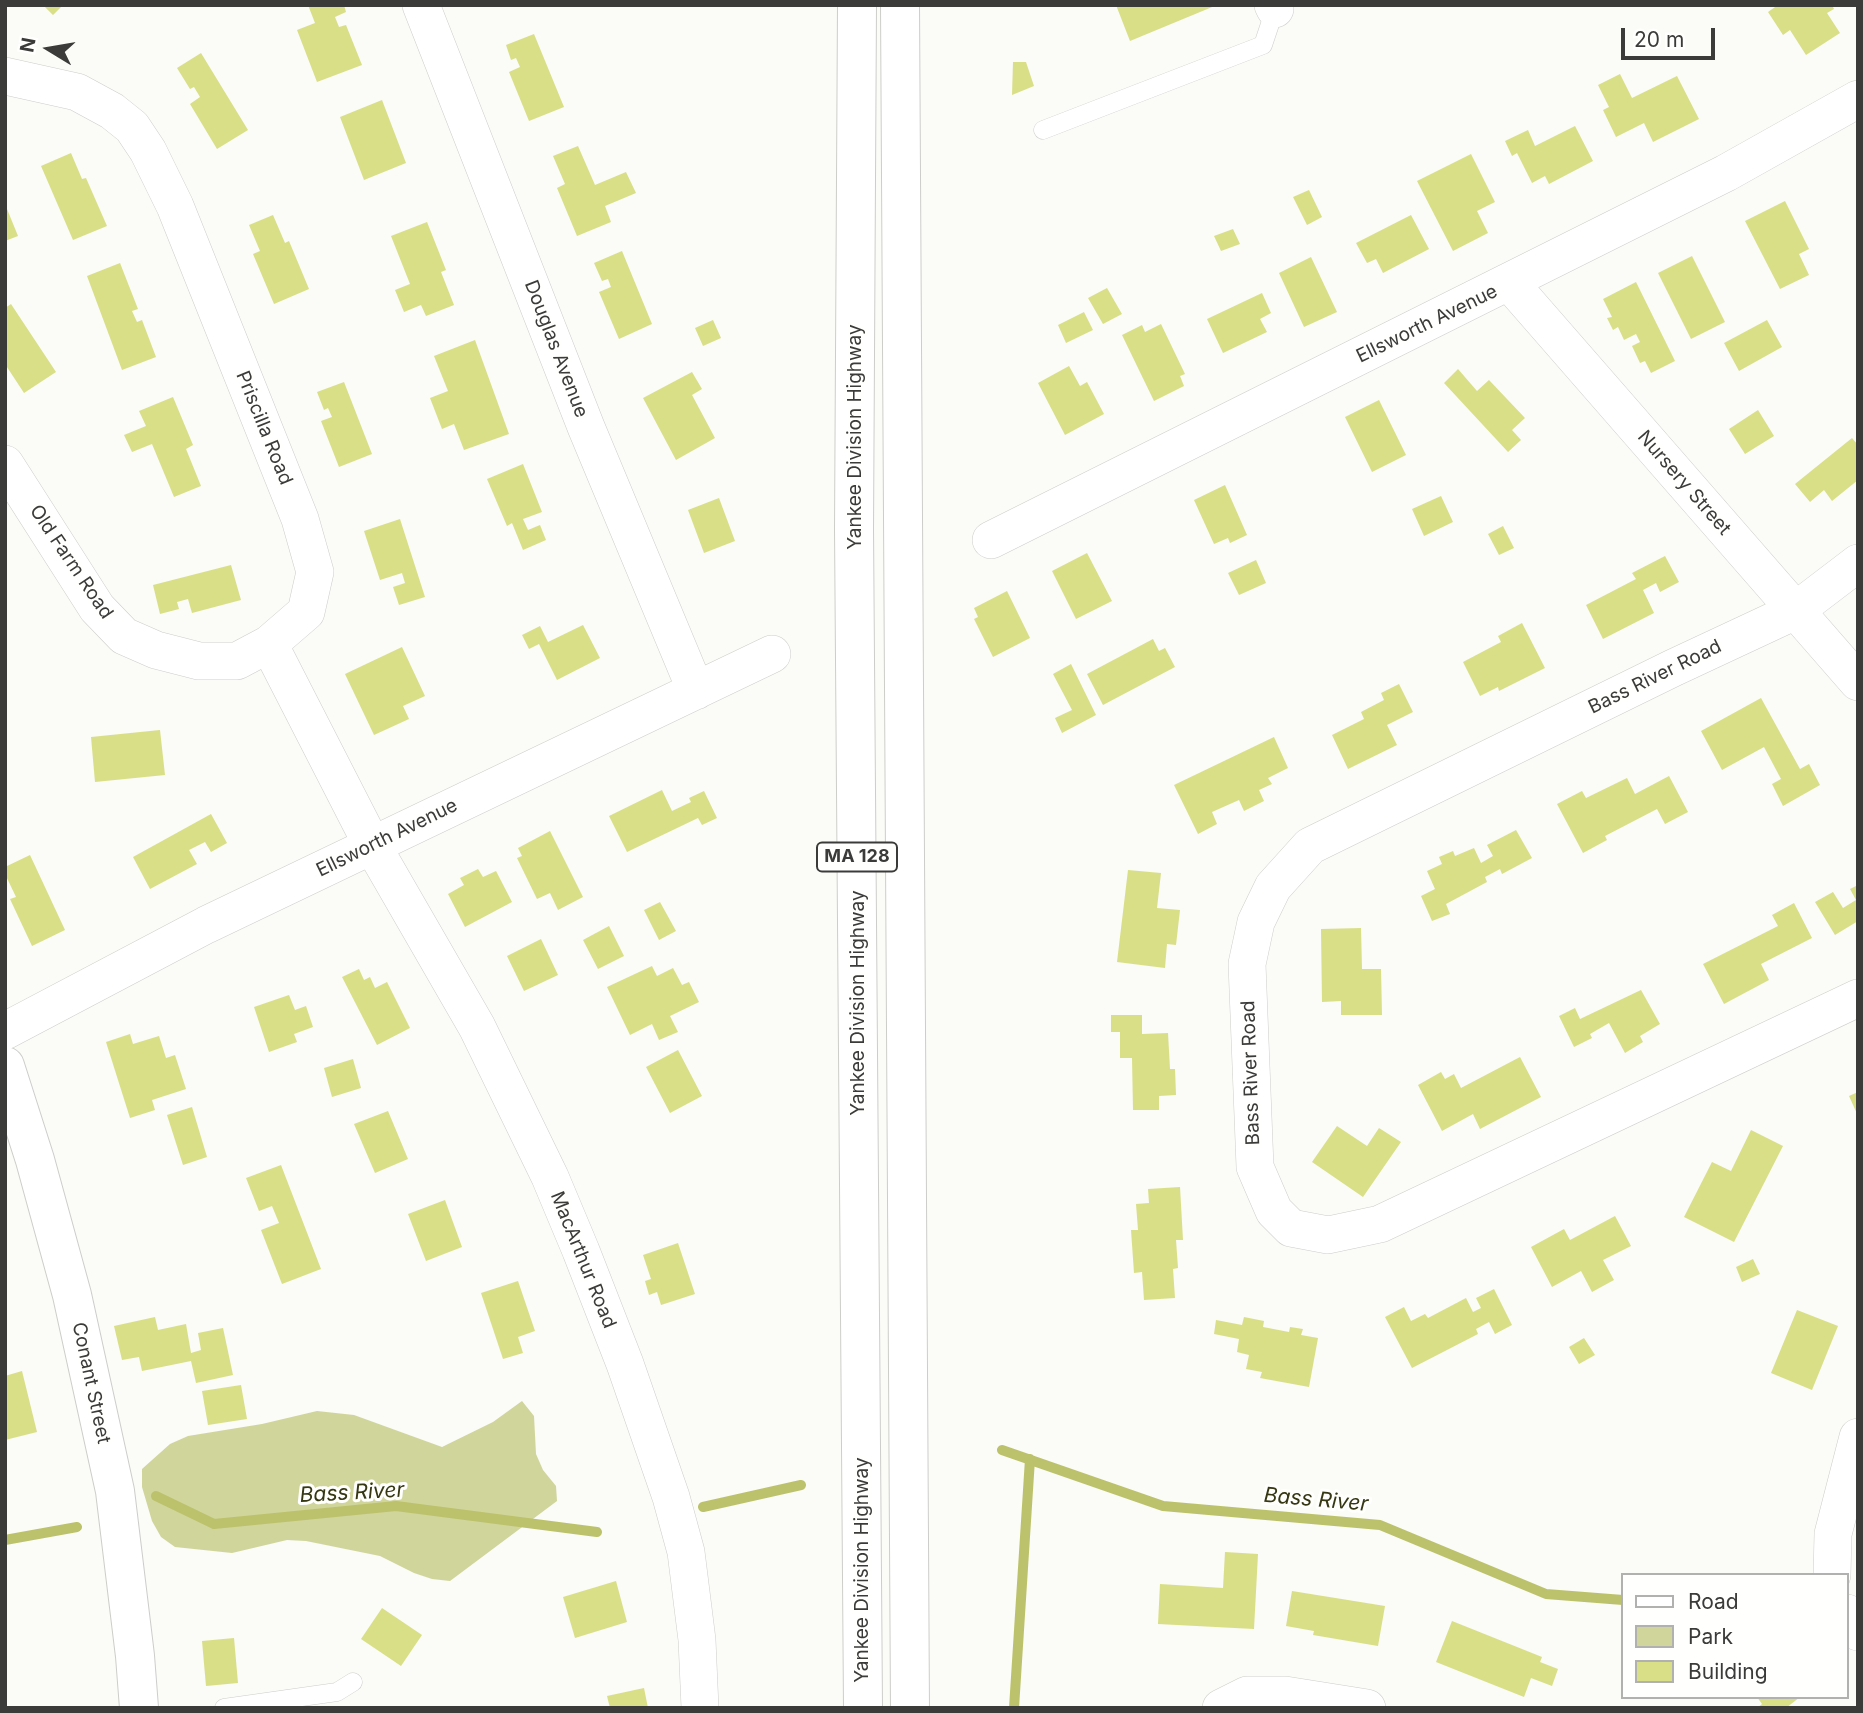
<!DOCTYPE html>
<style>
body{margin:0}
#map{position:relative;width:1863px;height:1713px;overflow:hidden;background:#fbfbf7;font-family:Inter,sans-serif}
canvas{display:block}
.frame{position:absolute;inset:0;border:7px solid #3b3c3a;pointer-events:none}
.legend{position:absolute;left:1621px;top:1573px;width:228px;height:126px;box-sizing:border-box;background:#fffffe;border:2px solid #b1b1b0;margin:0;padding:9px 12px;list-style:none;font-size:21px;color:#3b3c3a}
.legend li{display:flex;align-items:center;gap:14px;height:35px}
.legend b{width:35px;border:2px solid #b1b1b0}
.north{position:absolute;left:14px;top:14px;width:70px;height:70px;-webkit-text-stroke:5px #fffffe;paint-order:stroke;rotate:281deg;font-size:19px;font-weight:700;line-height:28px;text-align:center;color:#3b3c3a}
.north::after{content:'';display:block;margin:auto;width:24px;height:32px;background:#3b3c3a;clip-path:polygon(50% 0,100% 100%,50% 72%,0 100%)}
.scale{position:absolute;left:1621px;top:28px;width:94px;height:32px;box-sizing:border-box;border:4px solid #3b3c3a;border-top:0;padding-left:9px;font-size:21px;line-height:24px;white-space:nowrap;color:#3b3c3a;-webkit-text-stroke:5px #fffffe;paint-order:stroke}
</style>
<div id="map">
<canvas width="1863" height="1713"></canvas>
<div class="frame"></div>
<ul class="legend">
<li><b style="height:9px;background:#fff"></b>Road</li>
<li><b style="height:19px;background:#d0d59b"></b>Park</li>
<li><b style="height:19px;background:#d9df87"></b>Building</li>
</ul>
<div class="north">N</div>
<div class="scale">20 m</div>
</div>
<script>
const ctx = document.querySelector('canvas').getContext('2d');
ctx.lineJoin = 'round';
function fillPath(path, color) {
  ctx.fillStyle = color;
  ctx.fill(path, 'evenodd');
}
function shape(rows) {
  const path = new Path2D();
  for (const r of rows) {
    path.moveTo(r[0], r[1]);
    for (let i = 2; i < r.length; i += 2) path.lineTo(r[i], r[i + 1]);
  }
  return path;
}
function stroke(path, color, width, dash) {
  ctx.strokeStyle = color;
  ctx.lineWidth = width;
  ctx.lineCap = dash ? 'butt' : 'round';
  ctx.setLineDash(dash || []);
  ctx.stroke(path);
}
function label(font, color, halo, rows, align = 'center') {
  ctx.font = font + ' Inter,sans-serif';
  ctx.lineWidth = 6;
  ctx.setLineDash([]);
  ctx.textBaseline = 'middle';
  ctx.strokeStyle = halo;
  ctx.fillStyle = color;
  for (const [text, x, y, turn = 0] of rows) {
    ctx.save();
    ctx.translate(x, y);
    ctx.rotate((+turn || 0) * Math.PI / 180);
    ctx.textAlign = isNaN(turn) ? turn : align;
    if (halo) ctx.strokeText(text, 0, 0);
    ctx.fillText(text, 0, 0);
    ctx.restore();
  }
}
fillPath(shape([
 [522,1401,534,1416,536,1454,543,1470,556,1486,557,1501,450,1581,432,1579,414,1573,380,1556,306,1541,287,1540,232,1553,175,1547,161,1537,152,1521,142,1487,142,1469,170,1444,188,1436,262,1424,317,1411,354,1415,442,1447,493,1422]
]), '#d0d59b');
stroke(shape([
 [1002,1450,1163,1506,1380,1525,1546,1594,1623,1600],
 [156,1496,214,1524,396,1506,597,1532],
 [703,1507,801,1485],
 [5,1540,77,1527],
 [1014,1708,1030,1459]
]), '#bcc26b', 10);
fillPath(shape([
 [43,5,63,5,53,15],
 [308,5,344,5,346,12,335,17,339,27,346,25,362,65,317,82,297,30,315,23],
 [1116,5,1217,5,1130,41],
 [1778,5,1832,5,1834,9,1827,13,1840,33,1806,55,1790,30,1783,35,1768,12],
 [534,34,564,107,529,121,509,72,520,67,516,58,511,60,506,45],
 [201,53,248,130,217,149,190,104,200,97,194,87,190,89,177,68],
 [1013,62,1026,62,1034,86,1012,95],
 [1620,74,1632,98,1677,76,1699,119,1653,142,1644,123,1616,137,1603,110,1609,107,1598,85],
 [382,100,406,163,364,180,340,117],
 [1575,126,1593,161,1549,184,1545,176,1532,183,1517,153,1512,156,1505,141,1528,130,1535,146],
 [578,146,595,185,626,172,636,193,605,206,611,222,577,236,557,188,565,184,553,156],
 [71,153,82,179,86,178,107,226,73,240,41,166],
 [1471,154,1495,202,1477,211,1488,233,1453,251,1417,181],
 [1309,190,1322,217,1307,225,1293,197],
 [1785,201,1809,249,1799,254,1809,275,1780,289,1745,221],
 [5,204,18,236,5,241],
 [273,215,285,243,289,241,309,289,274,304,253,254,260,251,249,225],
 [1411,215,1429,249,1383,273,1376,259,1367,263,1356,243],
 [427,222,446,270,441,272,454,305,426,316,421,305,404,312,395,290,410,284,391,236],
 [1233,229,1240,244,1221,251,1214,236],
 [622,251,652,324,619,339,599,292,611,287,608,279,602,281,594,263],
 [1692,256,1725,322,1691,339,1658,273],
 [1311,257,1337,312,1304,327,1279,273],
 [120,263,138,309,132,311,137,322,142,320,156,357,122,370,87,276],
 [1636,282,1675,361,1651,373,1645,361,1640,363,1632,346,1640,342,1636,334,1624,340,1618,327,1613,330,1607,318,1612,317,1603,299],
 [1107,288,1122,314,1103,324,1088,298],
 [1262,293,1271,313,1260,319,1267,332,1223,353,1207,319],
 [11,304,56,372,24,393,5,364,5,308],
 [1084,312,1093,330,1066,343,1058,325],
 [713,320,721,338,703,346,695,328],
 [1767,320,1782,347,1739,371,1724,343],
 [1161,324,1185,374,1180,376,1184,386,1154,401,1122,335,1142,325,1145,332],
 [475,340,509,434,464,450,454,424,442,429,430,398,448,391,434,356],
 [1069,366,1080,386,1087,382,1104,414,1065,435,1038,383],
 [1458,369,1477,391,1489,380,1525,418,1512,430,1521,440,1508,452,1444,383],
 [692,372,702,389,692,395,715,438,676,460,643,398],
 [344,382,372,454,339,467,321,421,332,417,328,408,324,410,317,392],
 [173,397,193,445,186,449,201,486,174,497,152,444,132,452,124,435,146,426,139,411],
 [1379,400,1406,455,1372,472,1345,417],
 [1758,410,1774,436,1745,454,1729,429],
 [1852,438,1858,445,1858,480,1832,501,1824,490,1810,502,1795,484],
 [523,464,542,512,523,519,528,530,540,525,546,540,523,550,512,523,507,526,487,479],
 [1225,485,1247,535,1230,543,1228,538,1214,544,1194,500],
 [1441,496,1453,522,1424,536,1412,509],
 [719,498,735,541,704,553,688,510],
 [400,519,425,597,399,605,393,587,405,583,402,573,380,580,364,531],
 [1503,526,1514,548,1499,555,1488,534],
 [1087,553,1112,601,1076,619,1052,571],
 [1665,556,1679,582,1660,592,1656,583,1643,590,1654,613,1603,639,1586,605,1636,579,1632,573],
 [1256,560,1266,583,1239,595,1228,573],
 [231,565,241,600,192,613,188,599,177,602,179,609,160,614,153,585],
 [1007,591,1030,638,993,657,974,619,978,617,974,608],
 [1522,623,1545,668,1499,691,1498,687,1480,696,1463,662,1501,642,1498,636],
 [583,625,600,658,557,680,539,644,529,649,522,635,540,626,548,642],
 [1153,639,1159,651,1165,648,1175,667,1103,705,1087,674],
 [402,647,425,696,403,706,409,719,374,735,345,674],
 [1071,664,1096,715,1062,733,1055,718,1072,710,1053,674],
 [1399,684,1413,712,1387,725,1397,745,1348,769,1332,735,1364,719,1361,712,1384,700,1381,693],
 [1761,698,1800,769,1809,764,1820,785,1783,806,1772,784,1781,779,1764,747,1722,770,1701,731],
 [160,730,165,775,95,782,91,737],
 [1274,737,1288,768,1268,778,1272,784,1259,790,1264,801,1244,811,1239,800,1212,812,1217,824,1198,834,1174,785],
 [1669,776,1688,812,1665,824,1657,809,1605,836,1607,840,1583,853,1557,804,1582,791,1586,798,1627,778,1635,794],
 [662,790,672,811,691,802,689,798,704,791,717,818,702,825,698,818,627,852,609,816],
 [211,814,227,843,211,852,205,842,189,850,197,864,150,889,133,857],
 [1516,830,1532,858,1502,874,1500,869,1485,877,1487,882,1446,904,1450,914,1432,921,1421,896,1435,889,1427,871,1442,864,1439,857,1453,851,1455,856,1474,848,1481,863,1493,856,1487,845],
 [550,831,583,897,558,910,550,893,537,899,517,858,522,856,518,848],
 [30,855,65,930,32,946,10,899,16,897,5,874,5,867],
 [478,869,483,877,496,871,512,902,465,927,448,894,464,885,460,878],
 [1128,870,1161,873,1157,908,1180,910,1176,945,1167,944,1165,968,1117,962],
 [1858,885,1858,921,1835,935,1815,902,1833,892,1843,908,1856,900,1850,889],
 [660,902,676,931,659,940,644,910],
 [1794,903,1812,938,1761,964,1769,980,1724,1004,1703,964,1778,926,1772,915],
 [609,926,624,956,598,969,583,940],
 [1361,928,1362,969,1381,969,1382,1015,1341,1015,1341,1001,1322,1002,1321,929],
 [541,939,558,975,524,991,507,956],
 [652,966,657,976,673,968,682,985,689,982,699,1002,670,1016,678,1032,659,1040,652,1024,630,1035,607,987],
 [359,969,364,980,370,977,375,988,387,982,410,1028,377,1045,342,977],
 [1641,990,1660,1024,1640,1036,1643,1042,1625,1053,1609,1023,1590,1034,1592,1038,1574,1047,1559,1016,1575,1008,1580,1019],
 [289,995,295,1010,306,1006,313,1027,294,1034,297,1042,269,1052,254,1007],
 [1111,1015,1142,1015,1142,1034,1168,1033,1170,1069,1175,1069,1176,1095,1159,1096,1159,1110,1133,1110,1132,1058,1120,1058,1120,1032,1111,1032],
 [130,1034,133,1044,159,1036,166,1058,175,1055,186,1089,152,1100,155,1110,130,1118,106,1042],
 [678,1050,702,1096,670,1113,646,1067],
 [1520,1057,1541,1097,1480,1129,1473,1114,1442,1131,1418,1085,1441,1072,1445,1079,1454,1074,1461,1088],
 [353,1059,361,1088,332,1097,324,1068],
 [1858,1092,1858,1116,1849,1096],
 [192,1107,207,1157,183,1165,167,1115],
 [388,1111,408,1159,375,1173,354,1124],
 [1337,1126,1367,1146,1379,1128,1401,1142,1363,1197,1312,1162],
 [1751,1130,1783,1146,1734,1242,1684,1217,1712,1162,1731,1171],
 [281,1165,321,1269,282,1284,261,1230,279,1223,272,1206,259,1211,246,1178],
 [1180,1187,1183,1240,1176,1240,1178,1268,1173,1269,1175,1298,1144,1300,1142,1272,1134,1273,1131,1230,1138,1230,1136,1204,1149,1203,1148,1189],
 [445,1200,462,1247,426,1261,408,1214],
 [1615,1216,1631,1246,1603,1260,1614,1280,1592,1292,1581,1271,1552,1287,1531,1247,1564,1229,1570,1240],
 [678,1243,695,1294,661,1305,657,1292,649,1295,645,1281,651,1279,643,1255],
 [1753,1259,1760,1274,1742,1282,1736,1267],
 [518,1281,535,1331,518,1337,523,1353,503,1359,481,1293],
 [1494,1289,1512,1325,1495,1334,1489,1322,1476,1329,1478,1334,1412,1368,1385,1317,1404,1307,1411,1321,1425,1314,1428,1318,1466,1298,1473,1312,1481,1308,1476,1298],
 [1797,1310,1838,1326,1812,1390,1771,1373],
 [155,1317,158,1330,186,1324,191,1353,201,1350,198,1333,223,1328,233,1375,196,1383,191,1361,142,1371,139,1357,122,1360,114,1326],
 [1244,1317,1264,1321,1263,1327,1289,1332,1290,1327,1303,1329,1301,1335,1318,1338,1309,1387,1260,1378,1262,1372,1246,1369,1249,1355,1237,1352,1239,1339,1214,1334,1216,1320,1242,1325],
 [1584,1338,1595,1355,1579,1364,1569,1347],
 [22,1371,37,1432,5,1440,5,1376],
 [241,1385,247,1419,208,1425,202,1391],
 [1225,1552,1258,1554,1254,1629,1158,1624,1160,1584,1223,1588],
 [616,1581,627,1622,575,1638,563,1597],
 [1292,1591,1385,1606,1378,1646,1313,1635,1314,1631,1286,1626],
 [382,1608,422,1635,401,1666,361,1639],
 [1452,1621,1542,1657,1540,1662,1558,1669,1552,1686,1531,1678,1524,1697,1436,1662],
 [234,1638,238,1683,206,1686,202,1641],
 [644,1688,648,1708,610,1708,607,1696],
 [1757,1697,1800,1697,1786,1708,1757,1708,1762,1704]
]), '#d9df87');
const service = shape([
 [1043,130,1263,45,1275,9],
 [224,1708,337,1692,353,1682]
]);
const minor = shape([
 [421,5,586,427,696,691],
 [1273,5,1275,9],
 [5,76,77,92,112,111,132,127,148,151,175,206,300,519,315,572,306,612,269,644,372,845,477,1027,550,1177,581,1251,625,1364,671,1497,686,1552,697,1640,700,1708],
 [1510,283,1858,682],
 [5,464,97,608,124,636,156,650,199,661,237,661,269,644],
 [991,540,1726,173,1858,99],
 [1858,563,1795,611,1673,668,1310,846,1273,887,1256,922,1247,964,1255,1167,1274,1211,1291,1228,1328,1235,1380,1224,1858,998],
 [5,1031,206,925,772,654],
 [1832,1575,1833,1534,1858,1437],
 [1847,1613,1858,1632],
 [1221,1708,1247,1695,1285,1695,1367,1708]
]);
const secondary = shape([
 [5,1066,35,1160,72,1295,115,1491,135,1656,139,1708]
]);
const motorway = shape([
 [857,5,854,529,863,1708],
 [900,5,910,1708]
]);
stroke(service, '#cdceca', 19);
stroke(minor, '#cdceca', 38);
stroke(secondary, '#cdceca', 40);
stroke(motorway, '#cdceca', 40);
stroke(service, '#fff', 18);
stroke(minor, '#fff', 37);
stroke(secondary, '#fff', 38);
stroke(motorway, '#fff', 38);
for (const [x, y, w] of [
 [857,857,80]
]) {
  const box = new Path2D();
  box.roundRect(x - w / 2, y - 14.5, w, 29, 5);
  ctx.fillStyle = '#fffffe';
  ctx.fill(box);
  stroke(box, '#3b3c3a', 2);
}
label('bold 18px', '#3b3c3a', null, [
 ["MA 128",857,857]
]);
label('19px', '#3b3c3a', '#fffffe', [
 ["Ellsworth Avenue",1427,324,-26],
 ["Douglas Avenue",556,349,69],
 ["Priscilla Road",264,428,68],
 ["Yankee Division Highway",855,437,-90],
 ["Nursery Street",1684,483,49],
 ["Old Farm Road",71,562,56],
 ["Bass River Road",1655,677,-26],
 ["Ellsworth Avenue",387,838,-26],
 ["Yankee Division Highway",858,1003,-90],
 ["Bass River Road",1251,1073,-92],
 ["MacArthur Road",583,1260,68],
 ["Conant Street",91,1383,78],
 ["Yankee Division Highway",862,1570,-90]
]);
label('italic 21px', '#363813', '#fffffe', [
 ["Bass River",352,1493,-3],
 ["Bass River",1316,1500,5]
]);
</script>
